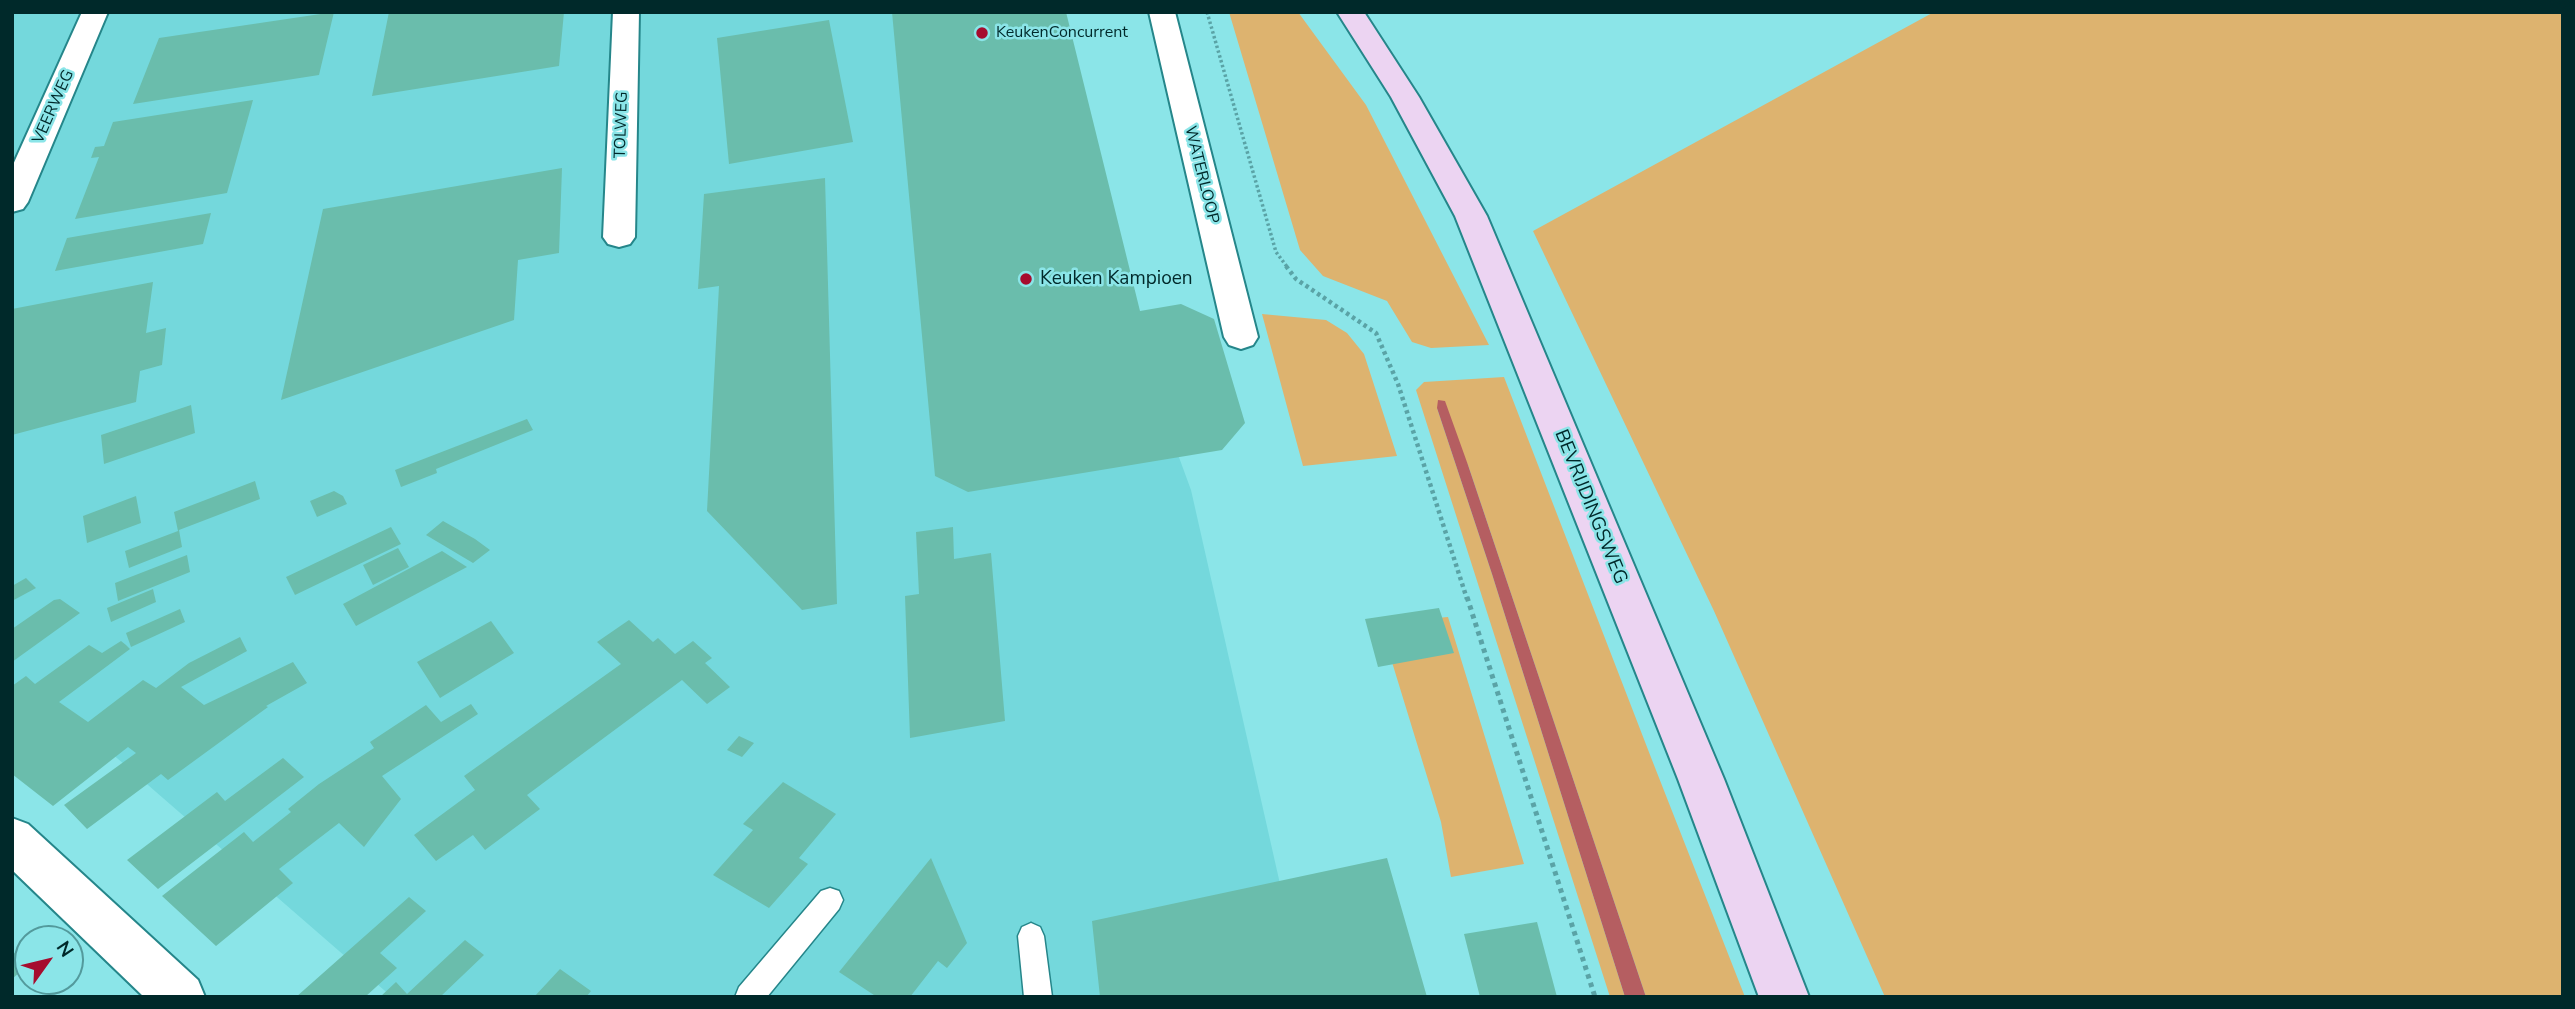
<!DOCTYPE html>
<style>
body{margin:0}
#map{position:relative;width:2575px;height:1009px;overflow:hidden;background:#8be5e8;font-family:"Nunito Sans",sans-serif}
canvas{display:block}
.frame{position:absolute;inset:0;border:14px solid #00292a;pointer-events:none}
.north{position:absolute;left:14px;top:925px;width:70px;height:70px;box-sizing:border-box;background:#8be5e8;border:2px solid #539a9c;border-radius:50%;rotate:56deg;font-size:19px;font-weight:700;line-height:28px;text-align:center;color:#00292a}
.north::after{content:'';display:block;margin:auto;width:24px;height:32px;background:#a60c2e;clip-path:polygon(50% 0,100% 100%,50% 72%,0 100%)}
</style>
<div id="map">
<canvas width="2575" height="1009"></canvas>
<div class="frame"></div>
<div class="north">N</div>
</div>
<script>
const ctx = document.querySelector('canvas').getContext('2d');
ctx.lineJoin = 'round';
function fillPath(path, color) {
  ctx.fillStyle = color;
  ctx.fill(path, 'evenodd');
}
function shape(rows) {
  const path = new Path2D();
  for (const r of rows) {
    path.moveTo(r[0], r[1]);
    for (let i = 2; i < r.length; i += 2) path.lineTo(r[i], r[i + 1]);
  }
  return path;
}
function stroke(path, color, width, dash) {
  ctx.strokeStyle = color;
  ctx.lineWidth = width;
  ctx.lineCap = dash ? 'butt' : 'round';
  ctx.setLineDash(dash || []);
  ctx.stroke(path);
}
function label(font, color, halo, rows, align = 'center') {
  ctx.font = font + ' "Nunito Sans",sans-serif';
  ctx.lineWidth = 5;
  ctx.setLineDash([]);
  ctx.textBaseline = 'middle';
  ctx.strokeStyle = halo;
  ctx.fillStyle = color;
  for (const [text, x, y, turn = 0] of rows) {
    ctx.save();
    ctx.translate(x, y);
    ctx.rotate((+turn || 0) * Math.PI / 180);
    ctx.textAlign = isNaN(turn) ? turn : align;
    if (halo) ctx.strokeText(text, 0, 0);
    ctx.fillText(text, 0, 0);
    ctx.restore();
  }
}
fillPath(shape([
 [12,12,1048,12,1067,152,1191,490,1285,906,1290,997,392,997,110,752,12,715]
]), '#74d8dc');
fillPath(shape([
 [1229,12,1298,12,1366,105,1489,345,1431,348,1412,342,1387,301,1323,276,1300,250],
 [1934,12,2563,12,2563,997,1885,997,1714,611,1533,231],
 [1262,314,1326,320,1347,333,1364,354,1397,456,1303,466],
 [1504,377,1652,760,1745,997,1646,997,1468,465,1437,408,1492,574,1625,997,1610,997,1416,390,1424,382],
 [1448,617,1524,864,1451,877,1441,822,1380,623]
]), '#ddb36f');
fillPath(shape([
 [1438,400,1445,401,1468,465,1646,997,1625,997,1492,574,1437,408]
]), '#b55e61');
fillPath(shape([
 [334,12,319,75,133,104,159,38],
 [389,12,564,12,559,66,372,96],
 [892,12,1066,12,1140,311,1181,304,1214,319,1245,423,1222,450,968,492,935,476],
 [829,20,853,142,729,164,717,38],
 [253,100,227,193,75,219,99,157,91,158,95,147,104,146,113,122],
 [562,168,559,253,518,260,514,320,281,400,323,209],
 [825,178,837,604,802,610,707,511,719,286,698,289,704,194],
 [211,213,203,244,55,271,67,238],
 [153,282,146,333,166,328,162,365,140,371,136,402,12,435,12,309],
 [191,405,195,433,104,464,101,435],
 [527,419,533,430,436,469,437,473,401,487,395,470],
 [255,481,260,499,179,530,182,547,129,568,125,551,178,531,174,512],
 [334,491,343,496,347,504,317,517,310,501],
 [136,496,141,523,87,543,83,516],
 [443,521,475,539,490,550,473,563,426,535],
 [391,527,401,544,295,595,286,577],
 [953,527,954,559,991,553,1005,721,910,738,905,596,919,594,916,532],
 [398,548,409,567,373,585,363,565],
 [442,551,467,567,356,626,343,604],
 [187,555,190,572,118,601,115,583],
 [26,578,36,588,12,601,12,586],
 [153,589,156,602,111,622,107,608],
 [60,599,80,613,12,662,12,629,54,600],
 [1439,608,1454,653,1378,667,1365,619],
 [180,609,185,622,131,647,126,633],
 [629,620,653,642,658,638,675,654,693,641,712,658,705,663,730,687,707,704,682,680,527,795,540,809,485,850,473,835,436,861,414,835,475,790,464,776,621,664,597,642],
 [491,621,514,653,440,698,417,662],
 [240,637,247,651,181,687,204,705,293,662,307,683,266,706,268,707,168,780,161,774,87,829,64,805,136,753,128,747,53,806,12,774,12,686,26,676,35,684,89,645,102,653,121,641,126,645,130,649,59,702,88,722,143,680,156,688,189,663],
 [471,704,478,714,382,776,401,799,364,847,339,823,279,869,293,883,216,946,162,896,244,832,253,842,291,812,288,809,319,784,374,748,370,742,426,705,441,722],
 [739,736,754,743,742,757,727,750],
 [283,758,304,777,158,889,127,860,217,792,225,801],
 [783,782,836,814,799,858,808,864,769,908,713,875,753,830,743,824],
 [931,858,967,943,947,968,938,961,910,997,877,997,839,972],
 [1387,858,1427,997,1100,997,1092,921],
 [409,897,426,911,380,953,397,968,365,997,296,997],
 [1537,922,1557,997,1480,997,1464,934],
 [465,940,484,955,440,997,380,997,396,982,407,994],
 [12,951,28,965,12,979],
 [560,969,591,991,586,997,534,997]
]), '#6abdac');
const service = shape([
 [830,888,839,891,843,900,839,909,767,997,735,997,739,987,821,891,830,888],
 [1031,923,1040,927,1044,936,1052,997,1024,997,1018,936,1022,927,1031,923]
]);
const minor = shape([
 [82,12,108,12,28,202,23,209,12,212,12,167,82,12],
 [613,12,639,12,635,237,630,244,619,247,608,244,603,237,613,12],
 [1149,12,1175,12,1258,337,1253,345,1241,349,1229,345,1224,337,1149,12],
 [12,818,28,824,198,980,205,997,144,997,12,870,12,818]
]);
const secondary = shape([
 [1337,12,1364,12,1419,97,1487,216,1724,779,1809,997,1759,997,1678,779,1455,216,1391,97,1337,12]
]);
stroke(service, '#25868a', 3);
stroke(minor, '#25868a', 4);
stroke(secondary, '#25868a', 4);
stroke(shape([
 [1207,12,1276,252,1288,268]
]), '#5aa3a6', 3.5, [2.5, 2.5]);
stroke(shape([
 [1286,266,1296,279,1376,333,1398,384,1467,599]
]), '#5aa3a6', 4.5, [3.5, 3.5]);
stroke(shape([
 [1467,597,1595,997]
]), '#5aa3a6', 5, [4.5, 4.5]);
fillPath(service, '#fff');
fillPath(minor, '#fff');
fillPath(secondary, '#ecd4f2');
for (const [x, y, r, color] of [
 [982,33,7,"#a60c2e"],
 [1026,279,7,"#a60c2e"]
]) {
  const dot = new Path2D();
  dot.arc(x, y, r, 0, 2 * Math.PI);
  ctx.fillStyle = color;
  ctx.fill(dot);
  stroke(dot, '#8be5e8', 2.5);
}
label('16px', '#00292a', '#8be5e8', [
 ["KeukenConcurrent",996,33]
], 'left');
label('16px', '#00292a', '#8be5e8', [
 ["VEERWEG",54,107,-66],
 ["TOLWEG",622,125,-88],
 ["WATERLOOP",1201,175,76]
]);
label('19px', '#00292a', '#8be5e8', [
 ["Keuken Kampioen",1040,279]
], 'left');
label('19px', '#00292a', '#8be5e8', [
 ["BEVRIJDINGSWEG",1590,507,68]
]);
</script>
